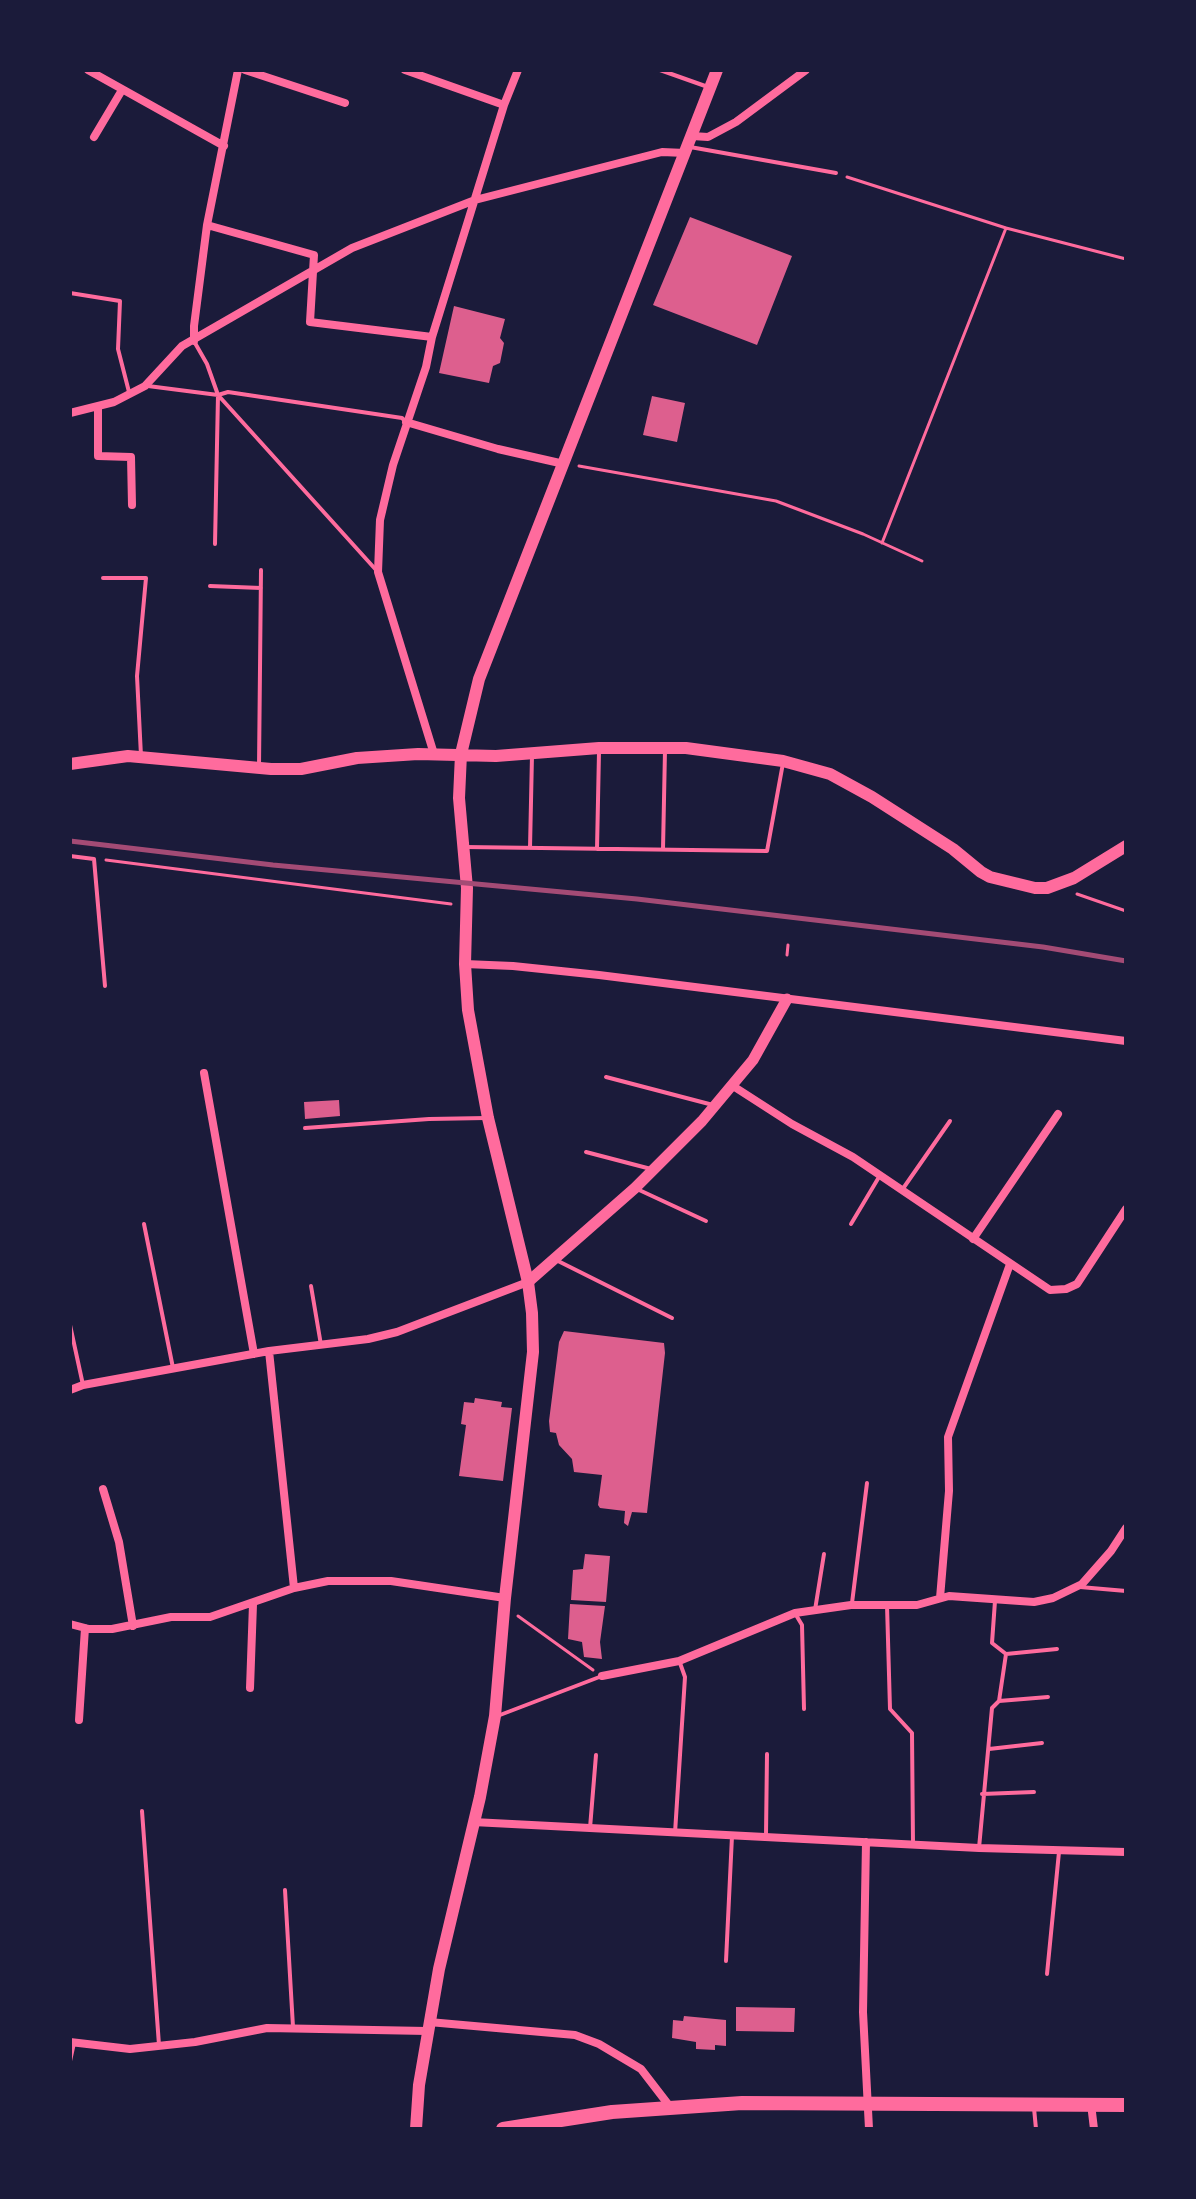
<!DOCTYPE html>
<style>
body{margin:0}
#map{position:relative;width:1196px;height:2199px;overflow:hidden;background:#1b1b3a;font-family:Lato,sans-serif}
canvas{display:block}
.frame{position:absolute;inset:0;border:72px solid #1b1b3a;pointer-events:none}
</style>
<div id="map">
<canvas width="1196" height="2199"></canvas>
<div class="frame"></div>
</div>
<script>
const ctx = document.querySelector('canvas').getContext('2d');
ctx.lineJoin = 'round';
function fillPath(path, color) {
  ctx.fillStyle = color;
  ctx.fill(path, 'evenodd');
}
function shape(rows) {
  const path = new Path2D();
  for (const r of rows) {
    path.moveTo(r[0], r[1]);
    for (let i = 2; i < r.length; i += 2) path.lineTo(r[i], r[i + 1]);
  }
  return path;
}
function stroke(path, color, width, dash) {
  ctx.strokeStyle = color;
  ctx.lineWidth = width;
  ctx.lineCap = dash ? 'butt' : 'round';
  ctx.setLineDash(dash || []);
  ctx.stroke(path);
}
fillPath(shape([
 [690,217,792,256,757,345,653,305],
 [454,306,505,319,500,338,504,343,500,363,493,366,489,383,439,373],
 [652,396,685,403,677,442,643,435],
 [339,1100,340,1116,305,1119,304,1102],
 [564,1331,664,1343,665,1353,647,1513,632,1512,628,1526,624,1523,625,1511,600,1508,598,1505,602,1475,574,1472,572,1459,559,1445,556,1433,550,1432,549,1421,559,1342],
 [475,1398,502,1402,501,1407,512,1408,503,1481,459,1476,466,1425,461,1424,464,1402,474,1403],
 [585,1554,610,1556,606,1602,571,1600,573,1570,583,1569],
 [570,1604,605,1606,600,1642,602,1659,584,1657,582,1642,568,1639],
 [736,2007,795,2008,794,2032,736,2031],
 [684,2016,726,2020,726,2046,715,2045,715,2050,696,2049,696,2042,672,2038,673,2020,683,2021]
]), '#dd5f8e');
stroke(shape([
 [847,177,1006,228,1126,259],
 [579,466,776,501,863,534,922,561],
 [882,543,1006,228],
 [106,860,451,904],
 [1077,894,1126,911],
 [787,955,788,945],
 [518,1616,593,1670]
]), '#ff6b9d', 3);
stroke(shape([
 [660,70,708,87],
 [690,147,836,173],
 [70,293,120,301,118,349,129,392],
 [195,343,207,364,218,395,215,544],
 [148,386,218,395,228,392,402,418,406,422],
 [218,395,377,571],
 [103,578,146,578,137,676,141,756],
 [210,586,261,588],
 [259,766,261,570],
 [465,847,767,851,783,763],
 [530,848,532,755],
 [597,849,599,752],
 [663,849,665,750],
 [70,856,94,859,105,986],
 [606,1077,713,1105],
 [305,1128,429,1119,486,1118],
 [586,1152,651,1169],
 [637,1189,706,1221],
 [902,1190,950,1121],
 [144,1224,173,1368],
 [851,1224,879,1177],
 [556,1260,672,1318],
 [311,1286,321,1345],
 [70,1325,83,1385],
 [1080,1587,1126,1591],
 [852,1603,867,1483],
 [887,1605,890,1709,912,1733,913,1844],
 [815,1610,824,1554],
 [796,1615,802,1625,804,1709],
 [1006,1654,1057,1649],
 [999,1701,1048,1697],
 [500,1715,602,1676],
 [989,1749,1042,1743],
 [982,1794,1034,1792],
 [142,1811,159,2045],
 [590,1828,596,1755],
 [675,1833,685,1677,680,1663],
 [766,1835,767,1754],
 [979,1848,992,1708,999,1701,1006,1654,992,1643,995,1601],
 [285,1890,293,2027],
 [726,1961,732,1836],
 [1047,1974,1059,1852],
 [70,2061,74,2043],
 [1034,2108,1036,2129]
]), '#ff6b9d', 4);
stroke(shape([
 [88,70,224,146],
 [245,70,345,103],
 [405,70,504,105],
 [692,136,708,137,736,122,806,70],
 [94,137,122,90],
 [207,225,314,255,310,322,432,337],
 [194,341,194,326,207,225,238,70],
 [98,406,98,456,131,457,132,505],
 [70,413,114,402,145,386,182,346,352,248,475,200,662,152,685,153],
 [406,422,498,449,564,464],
 [434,754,378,572,380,520,393,465,426,367,432,337,504,105,518,70],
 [465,964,513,966,599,975,1126,1041],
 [204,1073,254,1354],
 [733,1086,792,1124,853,1157,1050,1290,1066,1289,1077,1284,1126,1209],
 [973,1239,1058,1114],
 [269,1351,294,1588],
 [70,1390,83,1385,269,1351,368,1339,397,1332,528,1282],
 [103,1489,119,1542,133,1626],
 [940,1598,949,1491,948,1437,1010,1264],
 [70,1624,89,1629,112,1629,171,1617,210,1617,294,1588,328,1581,391,1581,505,1598],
 [602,1676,679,1661,795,1613,851,1605,917,1605,949,1596,1034,1602,1053,1598,1082,1584,1111,1551,1126,1528],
 [250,1688,253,1604],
 [79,1720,85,1628],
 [473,1822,979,1848,1126,1852],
 [866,1842,863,2012,869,2129],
 [429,2022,575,2035,599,2044,641,2069,671,2108],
 [70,2042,130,2049,195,2042,267,2028,427,2031],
 [1091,2104,1094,2129]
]), '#ff6b9d', 8);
stroke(shape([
 [528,1282,635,1188,702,1121,753,1060,787,999]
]), '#ff6b9d', 11);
stroke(shape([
 [70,764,128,756,271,769,301,769,357,758,418,754,496,756,599,748,686,748,783,761,830,774,872,797,953,849,981,872,990,877,1035,888,1047,888,1074,878,1126,846],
 [416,2129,419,2085,439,1969,480,1797,495,1716,505,1598,533,1352,532,1313,528,1282,488,1118,468,1010,465,964,467,888,459,798,461,754,479,679,717,70]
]), '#ff6b9d', 12);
stroke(shape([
 [503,2129,612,2112,742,2103,1126,2105]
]), '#ff6b9d', 14);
stroke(shape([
 [70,841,273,865,637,899,1043,947,1126,961]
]), '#a44b75', 5);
</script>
